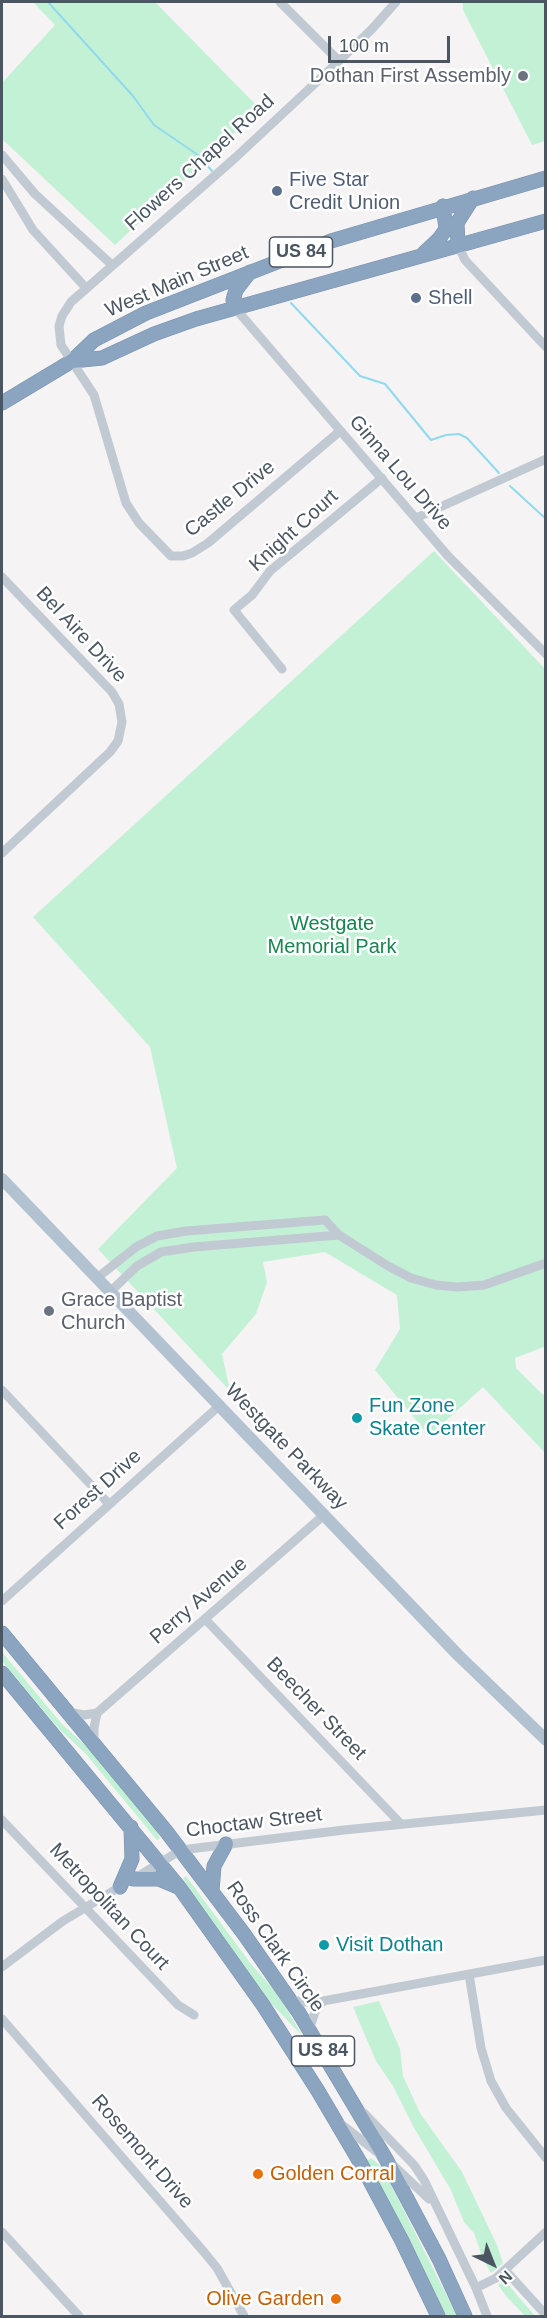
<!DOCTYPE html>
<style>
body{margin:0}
#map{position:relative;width:547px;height:2318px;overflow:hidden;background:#f5f3f3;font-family:Helvetica,sans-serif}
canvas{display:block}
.frame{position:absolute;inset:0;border:3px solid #4a5661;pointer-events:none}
.north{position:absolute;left:463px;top:2234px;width:60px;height:60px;-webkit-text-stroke:4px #fff;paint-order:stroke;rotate:137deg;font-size:16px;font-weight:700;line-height:24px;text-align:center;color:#4a5661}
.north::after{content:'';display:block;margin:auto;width:21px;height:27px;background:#4a5661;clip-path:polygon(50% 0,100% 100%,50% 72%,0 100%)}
.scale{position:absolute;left:328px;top:36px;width:122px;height:27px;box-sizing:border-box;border:3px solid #4a5661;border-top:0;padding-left:8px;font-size:18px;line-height:21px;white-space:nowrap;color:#4a5661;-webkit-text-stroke:4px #fff;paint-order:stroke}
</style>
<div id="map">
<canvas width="547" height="2318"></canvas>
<div class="frame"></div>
<div class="north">N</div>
<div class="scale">100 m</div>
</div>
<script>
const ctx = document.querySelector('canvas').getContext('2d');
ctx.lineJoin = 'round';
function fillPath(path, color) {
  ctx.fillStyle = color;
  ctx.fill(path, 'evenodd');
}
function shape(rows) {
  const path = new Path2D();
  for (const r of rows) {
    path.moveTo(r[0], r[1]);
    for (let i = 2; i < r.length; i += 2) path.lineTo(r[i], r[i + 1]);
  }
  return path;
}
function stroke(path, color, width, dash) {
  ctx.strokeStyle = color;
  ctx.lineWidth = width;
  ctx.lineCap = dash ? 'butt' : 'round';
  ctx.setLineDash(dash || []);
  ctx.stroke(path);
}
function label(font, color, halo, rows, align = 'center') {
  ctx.font = font + ' Helvetica,sans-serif';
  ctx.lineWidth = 5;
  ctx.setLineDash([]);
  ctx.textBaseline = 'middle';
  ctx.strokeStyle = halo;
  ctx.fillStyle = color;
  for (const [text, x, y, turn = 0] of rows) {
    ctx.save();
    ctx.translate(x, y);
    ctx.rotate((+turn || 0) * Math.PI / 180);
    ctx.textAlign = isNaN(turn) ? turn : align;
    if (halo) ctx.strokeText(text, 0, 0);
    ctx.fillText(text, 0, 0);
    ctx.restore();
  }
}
fillPath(shape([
 [33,2,155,2,260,109,115,245,2,139,2,83,55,25],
 [463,2,545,2,545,141,532,145,463,10],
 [434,551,545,669,546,1346,515,1358,516,1368,542,1394,545,1395,545,1453,483,1387,429,1436,375,1370,400,1329,397,1295,325,1252,263,1262,267,1282,256,1314,222,1354,230,1391,98,1249,177,1168,150,1047,33,917],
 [2,1652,61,1723,88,1748,155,1828,160,1838,157,1840,85,1753,58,1728,2,1661],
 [186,1876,251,1964,277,1993,303,2037,270,2002,189,1889,183,1878],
 [379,2001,400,2049,403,2076,420,2113,462,2172,497,2245,503,2263,491,2273,483,2259,474,2233,464,2222,451,2190,413,2126,393,2086,376,2061,353,2007],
 [371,2158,382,2167,457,2316,446,2316,401,2224,367,2161],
 [505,2281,535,2316,525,2316,506,2296,498,2285]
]), '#c3f1d5');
stroke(shape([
 [48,2,133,96,154,125,198,155,212,171],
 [291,303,360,376,385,384,431,440,446,435,459,434,467,438,499,473],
 [510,486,546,519]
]), '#90daee', 2);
const highway = shape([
 [458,245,457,223,473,198],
 [424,253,439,239,446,229,443,206],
 [235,308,233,300,236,290,250,272],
 [72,361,102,358,154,334,196,319,546,221],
 [2,403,72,361,94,340,146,313,331,241,546,178],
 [2,1633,166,1831,244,1934,299,2013,386,2159,439,2259,465,2316],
 [2,1673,179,1887,263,2005,318,2091,361,2164,402,2241,438,2316],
 [133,1879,159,1879,178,1887],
 [120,1887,132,1859,131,1827],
 [212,1890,214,1866,226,1844]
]);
stroke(highway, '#7690ad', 15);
stroke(shape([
 [280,2,339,61],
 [2,155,35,194,112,265],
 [2,179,33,230,86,288],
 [458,245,465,260,546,347],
 [235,308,448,556,546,654],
 [340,431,208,543,192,553,183,556,171,556,139,523,126,503,94,395,61,345,59,326,62,316,71,302,235,158,339,61,372,29,396,2],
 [416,518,546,459],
 [2,577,112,692,119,704,122,722,118,741,110,752,2,853],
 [282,669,234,610,252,595,270,571,382,478],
 [97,1278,136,1247,157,1236,186,1231,325,1220,339,1235,388,1266,411,1278,436,1285,457,1287,484,1285,546,1263],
 [110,1292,137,1266,161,1252,194,1247,339,1235],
 [2,1390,109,1504],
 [2,1601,219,1406],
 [205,1619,401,1824],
 [68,1712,84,1715,97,1713,324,1515],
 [94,1743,94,1728,97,1713],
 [2,1820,178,2005,194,2015],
 [135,1878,181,1850,344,1830,546,1810],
 [2,1967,63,1921,123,1885],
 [469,1974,481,2048,491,2081,506,2108,546,2158],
 [289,2000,306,2002,323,2001,546,1960],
 [2,2019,204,2252,217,2268,244,2316],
 [309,2030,316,2009,323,2001],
 [364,2113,414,2165,424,2180,476,2288,487,2316],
 [341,2124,382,2156],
 [393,2165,429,2199],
 [2,2232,79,2316],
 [505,2270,546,2315],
 [476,2288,496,2278,546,2232]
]), '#c1cad2', 9);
stroke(shape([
 [2,1179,458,1655,546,1740]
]), '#b3c2d1', 12);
stroke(highway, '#8ba5c1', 14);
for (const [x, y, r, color] of [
 [523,76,6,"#6b7280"],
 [277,191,6,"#5c6f8a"],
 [416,298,6,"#5c6f8a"],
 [49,1311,6,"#6b7280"],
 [357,1418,6,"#0f9aa8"],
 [324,1945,6,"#0f9aa8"],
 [258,2174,6,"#e8710a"],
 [336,2299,6,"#e8710a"]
]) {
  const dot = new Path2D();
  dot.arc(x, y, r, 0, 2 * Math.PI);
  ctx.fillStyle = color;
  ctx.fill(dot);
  stroke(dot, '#fff', 2);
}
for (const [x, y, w] of [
 [301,252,63],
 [323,2051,63]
]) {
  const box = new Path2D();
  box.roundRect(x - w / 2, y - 15, w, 30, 4.5);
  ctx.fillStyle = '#fff';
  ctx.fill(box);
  stroke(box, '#4a5661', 1.5);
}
label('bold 18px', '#4a5661', null, [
 ["US 84",301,252],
 ["US 84",323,2051]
]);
label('20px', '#5b616d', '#fff', [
 ["Dothan First Assembly",511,76],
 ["Grace Baptist",61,1300,"left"],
 ["Church",61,1323,"left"]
], 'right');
label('20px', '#4a5661', '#fff', [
 ["Flowers Chapel Road",200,163,-42],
 ["West Main Street",177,282,-23],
 ["Ginna Lou Drive",400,473,49],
 ["Castle Drive",230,499,-39],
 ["Knight Court",294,531,-42],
 ["Bel Aire Drive",81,635,47],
 ["Westgate Parkway",286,1447,46],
 ["Forest Drive",98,1490,-42],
 ["Perry Avenue",199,1601,-41],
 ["Beecher Street",316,1709,46],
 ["Choctaw Street",254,1823,-7],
 ["Metropolitan Court",109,1907,47],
 ["Ross Clark Circle",275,1947,55],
 ["Rosemont Drive",142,2152,49]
]);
label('20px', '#4e5e75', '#fff', [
 ["Five Star",289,180],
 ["Credit Union",289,203],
 ["Shell",428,298]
], 'left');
label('20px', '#17864f', '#fff', [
 ["Westgate",332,924],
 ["Memorial Park",332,947]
]);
label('20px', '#0d838f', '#fff', [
 ["Fun Zone",369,1406],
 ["Skate Center",369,1429],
 ["Visit Dothan",336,1945]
], 'left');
label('20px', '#c56008', '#fff', [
 ["Golden Corral",270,2174],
 ["Olive Garden",324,2299,"right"]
], 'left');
</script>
